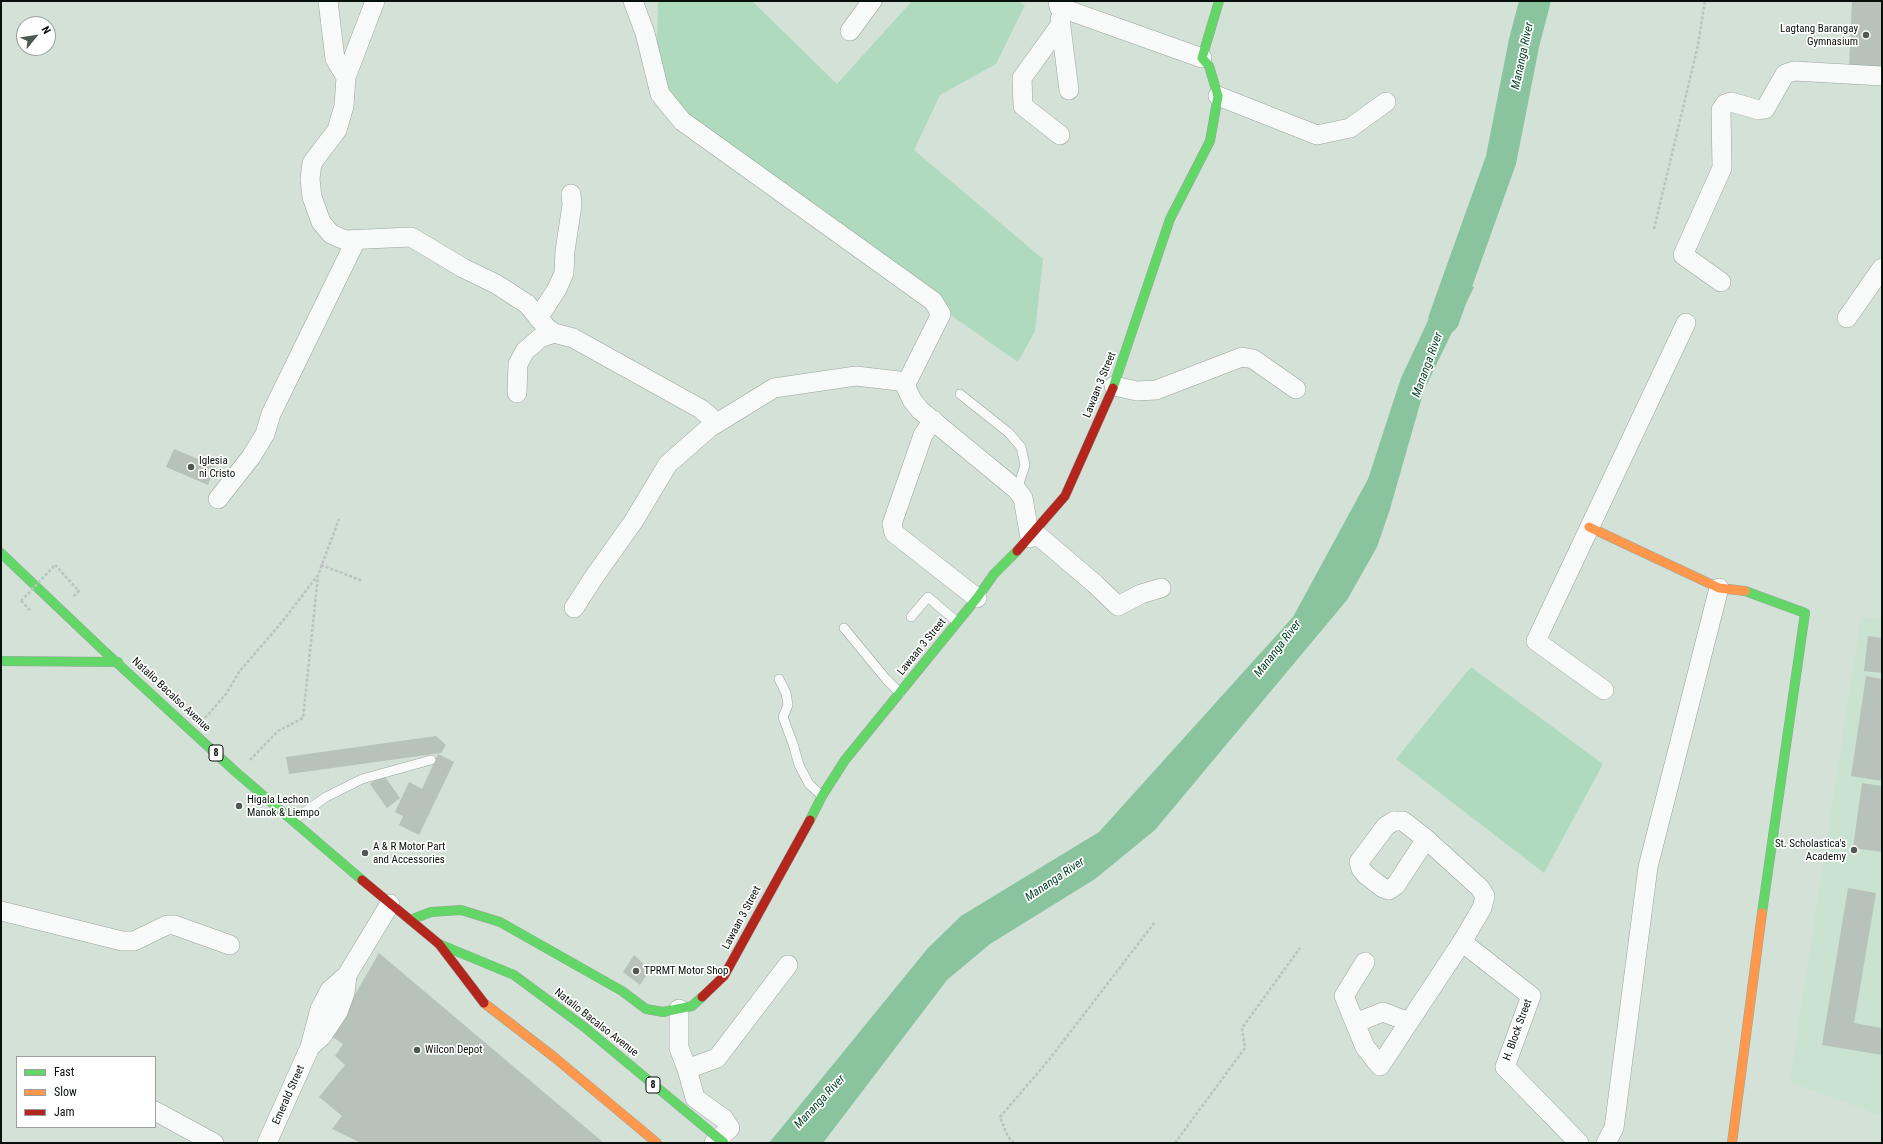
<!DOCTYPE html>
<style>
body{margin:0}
#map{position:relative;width:1883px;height:1144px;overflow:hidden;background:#d3e1d7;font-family:"Roboto Condensed",sans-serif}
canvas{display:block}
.frame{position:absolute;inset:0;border:2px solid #08100b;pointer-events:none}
.legend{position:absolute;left:16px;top:1056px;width:140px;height:72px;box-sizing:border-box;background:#fff;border:1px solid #9c9f9d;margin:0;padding:5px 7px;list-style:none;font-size:12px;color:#08100b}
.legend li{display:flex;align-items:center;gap:8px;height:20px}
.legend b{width:20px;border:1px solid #9c9f9d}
.north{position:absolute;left:16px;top:16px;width:40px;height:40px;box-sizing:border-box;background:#fff;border:1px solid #9c9f9d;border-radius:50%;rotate:60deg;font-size:11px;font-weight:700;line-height:16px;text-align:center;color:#08100b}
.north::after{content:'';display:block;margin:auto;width:14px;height:18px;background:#4f5952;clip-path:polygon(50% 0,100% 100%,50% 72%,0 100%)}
</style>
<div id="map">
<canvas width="1883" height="1144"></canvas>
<div class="frame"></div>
<ul class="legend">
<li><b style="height:5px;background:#63d668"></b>Fast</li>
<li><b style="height:5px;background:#ff974d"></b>Slow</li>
<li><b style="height:5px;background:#b3261e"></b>Jam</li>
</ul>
<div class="north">N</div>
</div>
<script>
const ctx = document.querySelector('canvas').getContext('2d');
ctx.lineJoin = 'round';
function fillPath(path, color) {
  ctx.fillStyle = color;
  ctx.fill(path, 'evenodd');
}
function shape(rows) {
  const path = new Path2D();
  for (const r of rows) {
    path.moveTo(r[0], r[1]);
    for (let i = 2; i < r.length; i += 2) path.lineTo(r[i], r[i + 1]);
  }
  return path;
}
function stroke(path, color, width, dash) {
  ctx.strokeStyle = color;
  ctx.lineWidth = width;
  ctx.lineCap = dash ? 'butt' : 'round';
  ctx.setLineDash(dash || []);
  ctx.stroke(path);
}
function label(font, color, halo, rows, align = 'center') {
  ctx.font = font + ' "Roboto Condensed",sans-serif';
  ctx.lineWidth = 3.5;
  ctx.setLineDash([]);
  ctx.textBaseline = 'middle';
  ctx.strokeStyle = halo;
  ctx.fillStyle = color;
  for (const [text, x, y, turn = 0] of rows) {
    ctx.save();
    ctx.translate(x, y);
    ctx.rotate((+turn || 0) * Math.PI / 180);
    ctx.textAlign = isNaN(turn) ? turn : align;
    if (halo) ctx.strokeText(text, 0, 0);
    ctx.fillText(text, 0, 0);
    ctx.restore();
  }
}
fillPath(shape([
 [1861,617,1882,618,1882,1116,1790,1082]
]), '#cae2d0');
fillPath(shape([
 [658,1,752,1,837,84,912,1,1016,1,1025,5,996,64,940,95,914,150,1043,259,1035,331,1018,362,690,133,656,101],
 [1471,667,1603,764,1544,873,1396,759]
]), '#afdabd');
fillPath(shape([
 [1449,276,1474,287,1424,390,1390,509,1377,547,1347,600,1155,830,1095,879,990,944,947,980,823,1143,769,1143,928,948,961,916,1099,832,1293,617,1368,479,1401,378]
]), '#8ac49e');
stroke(shape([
 [1444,319,1501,160,1524,43,1535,1]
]), '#8ac49e', 31);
fillPath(shape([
 [1852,1,1882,1,1882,71,1849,69],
 [174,449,215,466,208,485,166,467],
 [1868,636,1882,638,1882,673,1864,671],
 [1866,676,1882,679,1882,781,1851,776],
 [436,736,446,745,441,753,289,774,286,757],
 [438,754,454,762,419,835,399,825,403,816,395,812,409,782,422,789],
 [383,774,400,798,387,808,370,784],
 [1862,783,1882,786,1882,852,1853,848],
 [1848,888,1876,893,1854,1023,1882,1028,1882,1055,1822,1045],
 [379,953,604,1143,361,1143,332,1129,342,1116,319,1097,345,1065,335,1056,343,1044,331,1036],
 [634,955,650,970,640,985,623,972]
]), '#b7c2ba');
const lane = shape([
 [960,394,1009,433,1021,447,1025,465,1017,490],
 [911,617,928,597,957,622],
 [844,628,886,679,900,693],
 [779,679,786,693,788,705,783,717,793,744,799,765,809,784,822,796],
 [293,820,326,797,362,779,431,760]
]);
const street = shape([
 [328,1,335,59,346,77],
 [375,1,346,77,344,106,337,130,312,163,310,179,312,197,321,222,331,234,345,240,411,237,463,268,496,284,527,304,547,328,554,333,573,338,701,409,717,423],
 [633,1,645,33,660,94,682,121,933,301,941,314,907,382,906,387,912,400,920,410,1017,490,1023,498,1030,538],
 [1058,1,1059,7,1202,58],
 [1060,19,1069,90],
 [850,31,872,1],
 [1218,96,1317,135,1350,128,1386,102],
 [1060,135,1023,106,1022,78,1061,24],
 [1721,282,1683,255,1722,168,1721,110,1725,104,1731,102,1759,110,1765,109,1785,74,1794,71,1882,76],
 [538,318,557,289,564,273,565,251,572,205,571,194],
 [1847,318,1882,268],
 [1114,386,1137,391,1156,390,1242,357,1253,359,1296,389],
 [517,393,518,364,525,351,540,338,554,333],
 [933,420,923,435,892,524,894,533,977,598],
 [218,499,251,457,265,434,271,414,356,240],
 [1034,532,1095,584,1118,606,1141,594,1161,588],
 [574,608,594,577,633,522,668,464,709,428,774,388,856,376,907,382],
 [1604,690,1536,641,1686,323],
 [1394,821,1403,821,1426,839,1396,885,1389,890,1383,888,1366,875,1361,869,1359,862,1386,826,1394,821],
 [1,911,122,941,134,941,167,925,174,925,230,945],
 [1462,942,1531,996,1505,1067,1579,1143],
 [679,1009,679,1048,687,1069],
 [1409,1022,1462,942,1482,908,1485,896,1480,888,1426,839],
 [1355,1023,1383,1012,1409,1022,1380,1066,1365,1047,1355,1023,1344,996,1365,962],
 [311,1046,322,1036,338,1012,345,993,347,975],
 [155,1111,214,1143],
 [267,1143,310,1047,320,1009,330,990,347,975,390,904],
 [714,1143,730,1128,724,1119,695,1098,687,1069,717,1058,788,965],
 [1606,1143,1614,1128,1648,867,1719,588]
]);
const fast = shape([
 [1113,388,1170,219,1210,141,1218,96,1209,66,1202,58,1219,1],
 [1,553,103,650,237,773,362,880],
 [1745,591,1805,613,1762,913],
 [1,661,118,662],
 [810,820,822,796,845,760,977,598,994,574,1017,551],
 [410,920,431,912,461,910,500,922,622,991,646,1009,663,1012,692,1006,702,997],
 [439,944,514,975,583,1026]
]);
const slow = shape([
 [1589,527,1719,588,1745,591],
 [484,1003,554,1057,657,1143],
 [1732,1143,1762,913]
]);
const jam = shape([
 [1017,551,1065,496,1113,388],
 [362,880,439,944,484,1003],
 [702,997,724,976,810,820]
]);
stroke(lane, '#99a49c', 10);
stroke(street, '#99a49c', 20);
stroke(fast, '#99a49c', 10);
stroke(slow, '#99a49c', 10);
stroke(jam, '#99a49c', 10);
stroke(shape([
 [1654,229,1698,45,1705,1],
 [55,565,79,591,73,597],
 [321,565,363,581],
 [21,601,31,611],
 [205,718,226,694,239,672,282,622,318,575,339,519],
 [250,760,278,731,303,718,318,576],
 [1014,1143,1008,1137,1000,1117,1048,1061,1155,922],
 [1175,1143,1245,1048,1242,1028,1300,948]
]), '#bcc2bf', 2.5, [3, 2]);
stroke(lane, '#f8faf9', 9);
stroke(street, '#f8faf9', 19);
stroke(fast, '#63d668', 9);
stroke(slow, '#ff974d', 9);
stroke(jam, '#b3261e', 9);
const fastBridge = shape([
 [583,1026,724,1143]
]);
stroke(fastBridge, '#9ca3a6', 10, []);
stroke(shape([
 [21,601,55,565]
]), '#bcc2bf', 2.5, [3, 2]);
stroke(fastBridge, '#63d668', 9);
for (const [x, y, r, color] of [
 [1866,35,4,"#4f5952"],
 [191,467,4,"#4f5952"],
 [239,806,4,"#4f5952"],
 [1854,850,4,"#4f5952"],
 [365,853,4,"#4f5952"],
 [636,971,4,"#4f5952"],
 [417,1050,4,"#4f5952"]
]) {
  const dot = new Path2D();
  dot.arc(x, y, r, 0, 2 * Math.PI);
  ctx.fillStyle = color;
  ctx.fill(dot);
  stroke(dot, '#fff', 1.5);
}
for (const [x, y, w] of [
 [216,753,14],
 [653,1085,14]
]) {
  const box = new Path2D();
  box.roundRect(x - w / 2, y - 8, w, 16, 3);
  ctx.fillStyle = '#fff';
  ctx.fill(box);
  stroke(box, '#08100b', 1);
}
label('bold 10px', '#08100b', null, [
 ["8",216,753],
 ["8",653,1085]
]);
label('11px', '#08100b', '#fff', [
 ["Lagtang Barangay",1858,29,"right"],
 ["Gymnasium",1858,42,"right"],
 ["Iglesia",199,461],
 ["ni Cristo",199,474],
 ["Higala Lechon",247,800],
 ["Manok & Liempo",247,813],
 ["St. Scholastica's",1846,844,"right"],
 ["Academy",1846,857,"right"],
 ["A & R Motor Part",373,847],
 ["and Accessories",373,860],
 ["TPRMT Motor Shop",644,971],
 ["Wilcon Depot",425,1050]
], 'left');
label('11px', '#08100b', '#fff', [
 ["Lawaan 3 Street",1100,385,-68],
 ["Lawaan 3 Street",922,647,-51],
 ["Natalio Bacalso Avenue",171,695,43],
 ["Lawaan 3 Street",742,918,-62],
 ["Natalio Bacalso Avenue",596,1023,38],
 ["H. Block Street",1518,1030,-70],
 ["Emerald Street",289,1095,-66]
]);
label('italic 12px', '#074425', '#fff', [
 ["Mananga River",1523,56,-78],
 ["Mananga River",1428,365,-70],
 ["Mananga River",1278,649,-52],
 ["Mananga River",1055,880,-34],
 ["Mananga River",820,1102,-47]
]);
</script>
